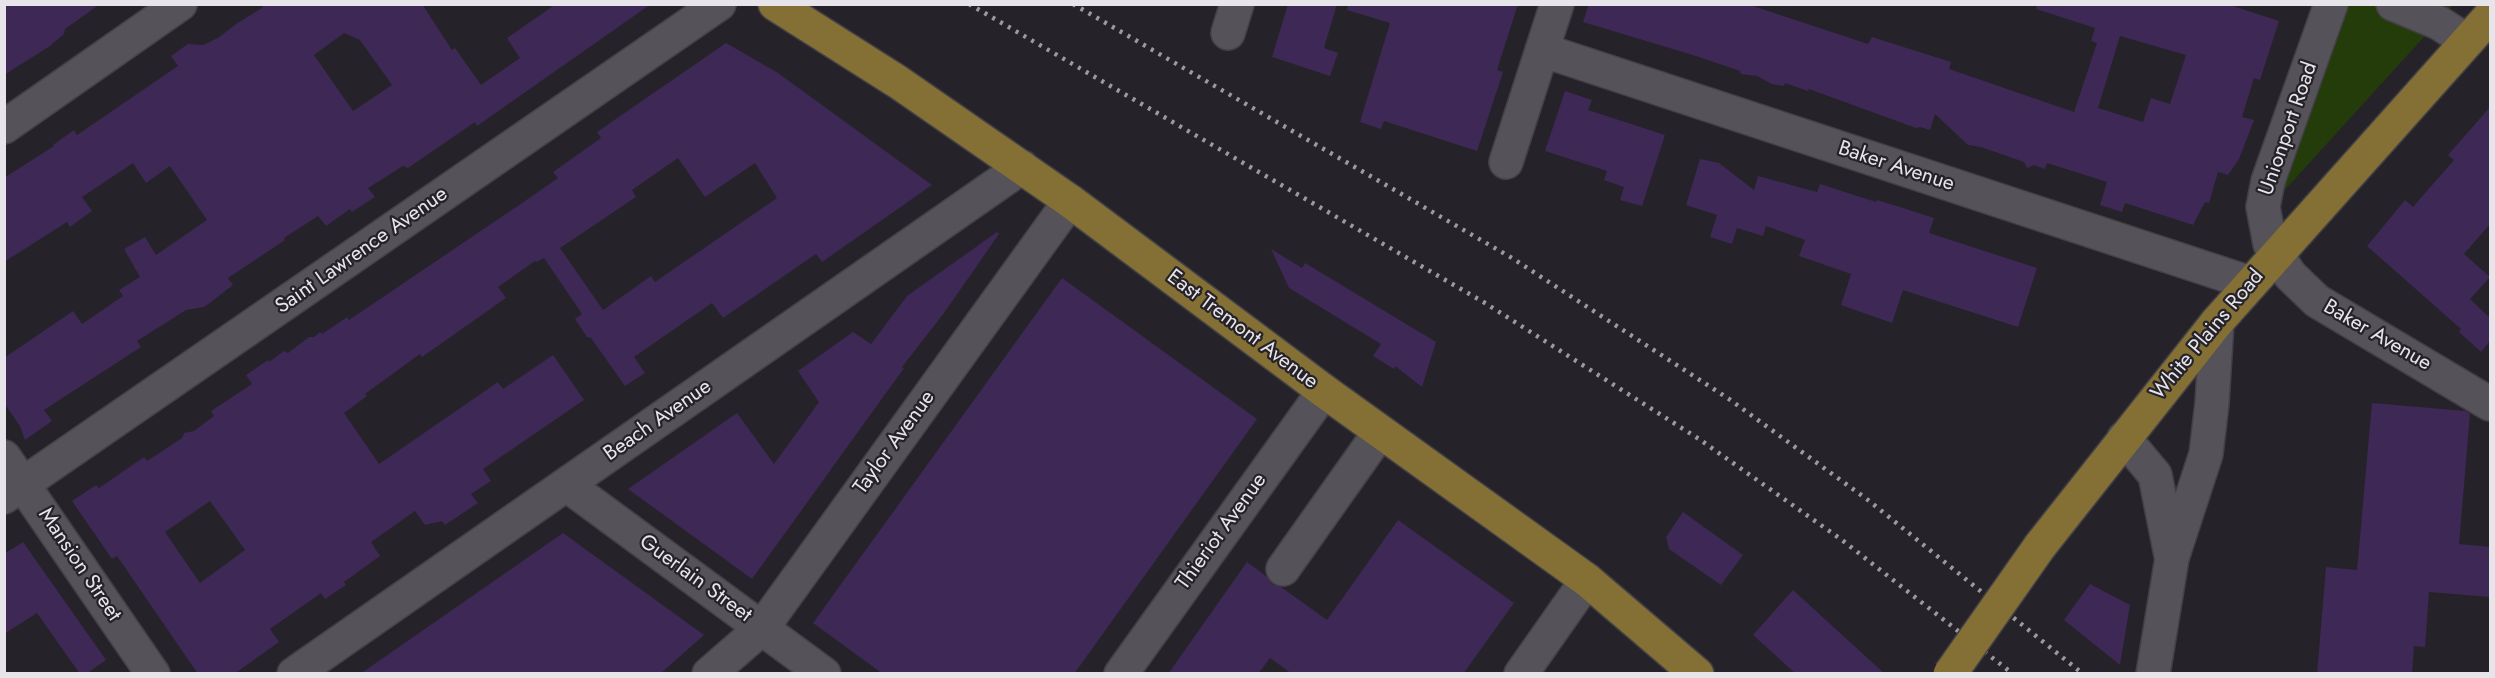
<!DOCTYPE html>
<style>
body{margin:0}
#map{position:relative;width:2495px;height:678px;overflow:hidden;background:#252329;font-family:Jost,sans-serif}
canvas{display:block}
.frame{position:absolute;inset:0;border:6px solid #e7e5e9;pointer-events:none}
</style>
<div id="map">
<canvas width="2495" height="678"></canvas>
<div class="frame"></div>
</div>
<script>
const ctx = document.querySelector('canvas').getContext('2d');
ctx.lineJoin = 'round';
function fillPath(path, color) {
  ctx.fillStyle = color;
  ctx.fill(path, 'evenodd');
}
function shape(rows) {
  const path = new Path2D();
  for (const r of rows) {
    path.moveTo(r[0], r[1]);
    for (let i = 2; i < r.length; i += 2) path.lineTo(r[i], r[i + 1]);
  }
  return path;
}
function stroke(path, color, width, dash) {
  ctx.strokeStyle = color;
  ctx.lineWidth = width;
  ctx.lineCap = dash ? 'butt' : 'round';
  ctx.setLineDash(dash || []);
  ctx.stroke(path);
}
function label(font, color, halo, rows, align = 'center') {
  ctx.font = font + ' Jost,sans-serif';
  ctx.lineWidth = 4.5;
  ctx.setLineDash([]);
  ctx.textBaseline = 'middle';
  ctx.strokeStyle = halo;
  ctx.fillStyle = color;
  for (const [text, x, y, turn = 0] of rows) {
    ctx.save();
    ctx.translate(x, y);
    ctx.rotate((+turn || 0) * Math.PI / 180);
    ctx.textAlign = isNaN(turn) ? turn : align;
    if (halo) ctx.strokeText(text, 0, 0);
    ctx.fillText(text, 0, 0);
    ctx.restore();
  }
}
fillPath(shape([
 [2345,5,2453,5,2283,192,2278,187]
]), '#233c0a');
fillPath(shape([
 [4,4,100,4,65,29,64,34,50,46,4,75],
 [263,4,422,4,452,50,455,48,481,85,520,58,507,38,556,4,651,4,477,126,475,122,408,168,403,166,368,188,375,197,352,212,350,209,326,226,318,216,284,238,285,240,228,278,233,285,211,302,204,307,186,310,137,341,141,347,44,410,52,421,25,440,20,426,4,403,4,358,73,311,82,324,123,296,119,290,140,277,124,249,145,237,156,255,207,220,170,166,146,183,133,163,82,197,92,211,70,227,67,222,4,262,4,178,54,146,53,145,74,130,77,135,178,66,171,56,188,44,203,45,218,38,236,24,262,8],
 [344,33,360,40,392,85,353,111,314,55],
 [1288,4,1337,4,1324,48,1338,53,1330,76,1272,57],
 [1348,4,1518,4,1497,70,1503,72,1477,151,1384,121,1381,129,1360,122,1390,23,1347,10],
 [1589,4,1747,4,1868,44,1872,37,1951,62,1949,69,2074,112,2097,43,2091,41,2095,28,2036,9,2037,4,2227,4,2279,21,2260,80,2254,78,2242,117,2254,120,2239,159,2228,175,2218,172,2209,203,2205,202,2193,225,2125,203,2122,212,2100,205,2107,182,2047,163,2045,169,2034,165,2027,168,2024,162,1981,147,1968,145,1935,114,1930,130,1920,127,1916,128,1809,89,1808,91,1785,83,1784,86,1772,84,1757,76,1741,74,1740,71,1696,56,1583,22],
 [2120,36,2186,55,2170,104,2151,98,2143,122,2098,108],
 [726,43,778,73,932,185,822,262,816,254,723,318,712,303,634,357,645,373,625,386,591,338,587,337,575,319,582,314,544,258,536,262,535,261,498,287,506,298,422,357,420,354,365,394,367,396,344,413,379,464,498,382,503,389,553,355,584,400,483,469,491,481,471,494,478,503,445,525,442,521,425,525,415,511,371,542,380,556,344,582,346,585,325,599,321,593,270,629,279,642,234,674,198,674,117,556,112,559,72,501,96,485,99,488,144,457,147,461,182,438,184,433,194,431,214,416,211,411,252,384,246,375,268,360,269,362,284,351,288,353,309,337,314,337,320,332,322,334,347,317,349,320,525,201,558,178,553,172,601,138,597,132],
 [678,158,705,197,755,163,777,198,655,282,651,276,603,310,560,248,636,197,632,190],
 [210,501,245,550,200,583,165,532],
 [1565,91,1592,100,1588,110,1665,135,1642,206,1620,200,1624,187,1604,180,1607,171,1545,151],
 [2490,107,2490,224,2464,254,2490,277,2470,299,2490,318,2490,341,2481,352,2459,332,2461,329,2367,246,2405,200,2413,207,2454,160,2448,155],
 [1700,159,1719,163,1754,190,1758,176,1817,192,1820,184,1876,202,1877,200,1903,208,1934,218,1929,233,2037,268,2018,327,1903,290,1892,323,1841,305,1851,274,1799,256,1805,240,1766,226,1763,236,1737,228,1732,244,1710,237,1717,215,1686,205],
 [997,232,999,234,944,313,902,367,904,368,752,579,628,489,737,413,774,464,819,402,798,371,853,332,871,344,907,296],
 [1271,249,1302,268,1305,263,1436,342,1422,387,1395,366,1394,369,1373,356,1381,344,1289,288],
 [1062,278,1257,419,1074,674,883,674,813,623],
 [2372,403,2466,411,2470,414,2459,544,2490,547,2490,597,2429,592,2425,647,2414,646,2412,674,2317,674,2326,567,2357,570],
 [1683,512,1743,555,1721,585,1669,549,1666,537],
 [1398,520,1514,603,1463,674,1292,674,1270,658,1258,674,1168,674,1247,562,1266,576,1272,584,1281,587,1327,620],
 [563,533,704,635,660,674,360,674],
 [23,542,106,660,86,674,80,674,37,613,4,634,4,554],
 [2090,584,2130,605,2120,665,2064,620],
 [1793,590,1885,674,1796,674,1753,635]
]), '#3d2856');
const minor = shape([
 [2331,4,2268,181,2263,207,2270,244,2290,275,2317,301,2490,404],
 [2393,4,2439,23,2467,41],
 [1228,33,1237,4],
 [1542,50,2250,283],
 [4,127,180,4],
 [1506,162,1557,4],
 [2124,438,2155,475,2171,555],
 [4,457,153,674],
 [567,485,824,674],
 [4,497,719,4],
 [1283,569,1380,432],
 [294,674,1022,167],
 [709,674,762,628,1070,201],
 [1121,674,1324,391],
 [1521,674,1587,580],
 [2153,674,2172,558,2206,454,2212,403,2217,322]
]);
const major = shape([
 [775,4,898,82,1070,201,1324,391,1587,580,1697,674],
 [2040,546,2217,322,2490,16]
]);
stroke(minor, '#424046', 36);
stroke(major, '#424046', 36);
stroke(minor, '#555259', 33);
stroke(major, '#847035', 33);
stroke(shape([
 [969,4,1485,303,1699,439,1842,540,2013,674],
 [1073,4,1512,258,1729,399,1868,500,2083,674]
]), '#9c9a9f', 4.5, [3, 6]);
const majorBridge = shape([
 [1950,674,2040,546]
]);
stroke(majorBridge, '#424046', 36, []);
stroke(majorBridge, '#847035', 33);
label('21px', '#e7e5e9', '#252329', [
 ["Unionport Road",2289,129,-71],
 ["Baker Avenue",1896,167,18],
 ["Saint Lawrence Avenue",362,251,-35],
 ["East Tremont Avenue",1242,330,37],
 ["White Plains Road",2208,335,-50],
 ["Baker Avenue",2377,336,30],
 ["Beach Avenue",658,421,-35],
 ["Taylor Avenue",895,443,-54],
 ["Thieriot Avenue",1222,532,-54],
 ["Mansion Street",79,565,56],
 ["Guerlain Street",695,579,36]
]);
</script>
